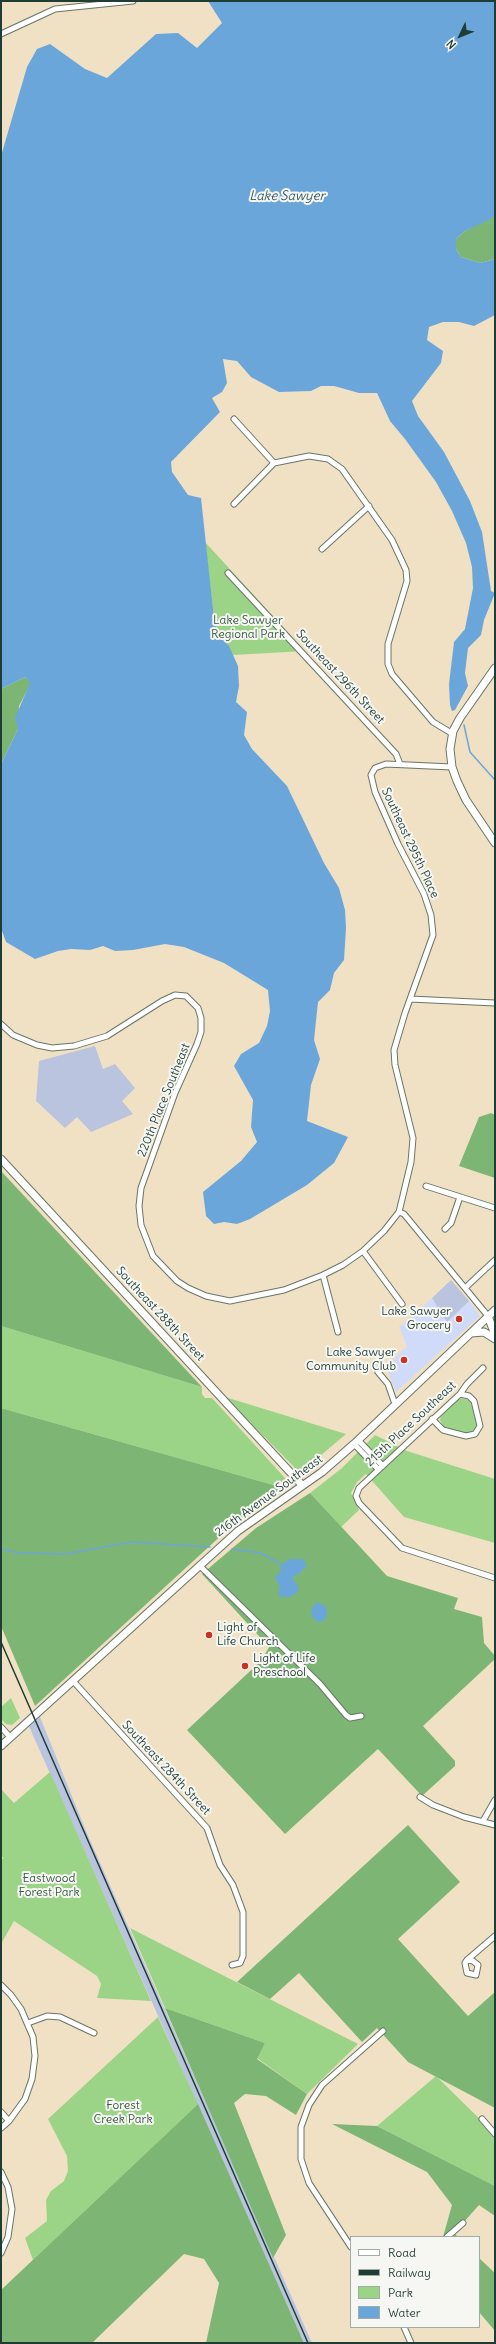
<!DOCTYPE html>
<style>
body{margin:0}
#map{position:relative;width:496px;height:2344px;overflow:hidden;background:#f0e1c4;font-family:Delius,sans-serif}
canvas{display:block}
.frame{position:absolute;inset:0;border:2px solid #1f3d34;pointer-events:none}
.legend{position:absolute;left:350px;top:2236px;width:130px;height:92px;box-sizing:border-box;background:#f6f6f2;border:1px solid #a0aca6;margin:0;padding:5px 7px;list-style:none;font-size:12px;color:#1f3d34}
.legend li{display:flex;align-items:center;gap:8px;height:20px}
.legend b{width:20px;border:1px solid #a0aca6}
.north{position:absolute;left:440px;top:16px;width:40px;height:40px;-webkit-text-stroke:3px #f6f6f2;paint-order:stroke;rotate:227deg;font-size:11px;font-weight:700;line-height:16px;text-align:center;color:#1f3d34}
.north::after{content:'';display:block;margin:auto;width:14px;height:18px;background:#1f3d34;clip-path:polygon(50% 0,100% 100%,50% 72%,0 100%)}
</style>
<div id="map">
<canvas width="496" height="2344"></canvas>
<div class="frame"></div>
<ul class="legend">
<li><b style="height:5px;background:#fff"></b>Road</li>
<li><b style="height:5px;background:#1f3d34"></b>Railway</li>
<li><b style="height:11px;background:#9cd487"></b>Park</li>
<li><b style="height:11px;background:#6ba6db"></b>Water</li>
</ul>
<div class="north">N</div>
</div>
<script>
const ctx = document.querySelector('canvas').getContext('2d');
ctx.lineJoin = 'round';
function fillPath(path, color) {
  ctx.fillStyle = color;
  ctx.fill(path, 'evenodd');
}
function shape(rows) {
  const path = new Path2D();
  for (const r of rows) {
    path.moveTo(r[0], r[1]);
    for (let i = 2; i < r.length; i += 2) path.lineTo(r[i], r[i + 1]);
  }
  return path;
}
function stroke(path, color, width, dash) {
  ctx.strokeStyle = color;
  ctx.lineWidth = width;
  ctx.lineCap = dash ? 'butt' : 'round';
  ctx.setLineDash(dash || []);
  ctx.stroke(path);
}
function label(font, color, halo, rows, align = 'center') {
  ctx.font = font + ' Delius,sans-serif';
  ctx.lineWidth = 4;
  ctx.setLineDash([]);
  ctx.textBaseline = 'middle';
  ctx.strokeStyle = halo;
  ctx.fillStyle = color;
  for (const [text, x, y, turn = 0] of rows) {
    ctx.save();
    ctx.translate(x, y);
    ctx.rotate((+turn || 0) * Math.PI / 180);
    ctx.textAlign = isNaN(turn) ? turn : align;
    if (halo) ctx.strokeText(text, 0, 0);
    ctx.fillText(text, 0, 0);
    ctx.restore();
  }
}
fillPath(shape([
 [432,1298,447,1321,469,1301,480,1316,396,1392,386,1366,407,1346,399,1327]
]), '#d0daf9');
fillPath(shape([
 [95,1046,103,1069,115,1064,135,1088,122,1101,133,1114,91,1132,77,1117,65,1128,36,1101,39,1061],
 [451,1280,469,1301,447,1322,432,1298],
 [38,1712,86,1831,312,2343,304,2343,27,1722]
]), '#bac4de');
fillPath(shape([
 [205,542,305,651,233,655,219,636,214,618],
 [1,1326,202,1387,202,1394,205,1398,212,1398,285,1478,284,1488,1,1408],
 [225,1397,346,1434,300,1473],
 [459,1398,470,1400,477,1424,473,1432,468,1434,444,1427,440,1420,441,1415],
 [375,1435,407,1451,495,1479,495,1543,404,1517,366,1474,357,1482,351,1493,359,1510,341,1527,310,1493,342,1468],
 [11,1698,20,1718,12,1725,6,1724,1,1719,1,1707],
 [50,1772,151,2001,97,1998,101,1984,97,1976,14,1921,1,1944,1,1858,4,1859,1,1855,1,1789,14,1803],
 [130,1928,358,2044,307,2094,257,2058,265,2043,165,2008],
 [158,2017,198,2104,33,2260,25,2238,47,2221,46,2200,51,2191,64,2181,68,2171,67,2156,48,2119],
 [436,2076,495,2134,495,2186,377,2126]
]), '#9cd487');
fillPath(shape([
 [495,215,495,259,480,263,461,257,456,249,456,239,465,231],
 [25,677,31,683,19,706,18,729,1,764,1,689],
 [491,1113,495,1115,495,1178,459,1166,479,1117],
 [1,1171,202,1387,1,1326],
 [1,1408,284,1488,237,1521,35,1706,1,1626],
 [310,1493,387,1576,458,1598,454,1609,482,1617,484,1643,495,1656,495,1659,423,1726,455,1761,455,1766,422,1796,378,1749,285,1834,187,1730,262,1660,269,1647,202,1574,256,1528],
 [408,1825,460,1882,398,1939,468,2016,495,1992,495,2108,408,2062,377,2028,362,2042,299,1973,270,1999,237,1982],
 [165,2008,265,2043,257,2059,307,2094,296,2115,266,2096,245,2094,234,2103,286,2235,273,2258],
 [198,2104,304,2343,206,2343,219,2283,204,2259,184,2254,92,2343,1,2343,1,2290],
 [332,2124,377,2126,495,2186,495,2216,479,2205,454,2233,458,2237,443,2237,452,2205,427,2172],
 [479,2258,495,2273,495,2331,479,2312]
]), '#7db674');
fillPath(shape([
 [208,1,495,1,495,215,491,219,465,231,456,239,456,249,461,257,480,263,495,259,495,315,474,326,459,322,443,322,429,327,427,340,443,351,441,363,412,401,418,416,444,452,470,501,482,532,491,591,495,593,484,620,481,635,468,648,465,673,468,686,455,710,452,711,450,705,449,684,454,642,465,629,473,588,472,567,466,543,452,511,436,482,405,439,390,421,377,393,359,393,334,386,321,386,311,391,279,392,251,377,237,361,223,359,227,383,222,392,212,398,220,412,171,462,172,472,188,495,201,498,214,618,219,636,229,646,238,666,239,686,236,702,247,712,244,735,252,749,287,786,324,863,339,888,345,910,346,928,344,960,334,973,330,990,318,1002,314,1040,320,1059,311,1085,307,1121,348,1137,334,1163,307,1185,250,1219,237,1224,224,1222,214,1224,206,1216,203,1192,241,1161,257,1142,251,1127,253,1100,234,1066,241,1054,259,1043,267,1026,270,1011,268,990,224,963,184,947,165,944,133,950,115,951,103,946,90,950,71,949,58,951,35,959,6,942,1,928,1,764,18,729,15,718,30,683,25,677,1,689,1,156,27,67,37,49,50,44,85,69,107,78,156,34,178,33,197,48,222,23],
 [290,1559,303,1559,307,1565,299,1574,292,1577,299,1588,297,1592,290,1597,281,1597,278,1594,280,1587,275,1577,281,1571,280,1566],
 [318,1602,326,1607,327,1616,323,1621,318,1622,313,1618,311,1612,313,1606]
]), '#6ba6db');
stroke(shape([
 [464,725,470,752,495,780],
 [1,1549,18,1553,65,1554,132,1542,210,1547],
 [232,1549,260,1553,282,1564]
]), '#6ba6db', 1.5);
const street = shape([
 [1,34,55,9,133,1],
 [234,419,274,463],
 [234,504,274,463,309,456,328,459,342,469,392,540,406,570,407,581,388,644,388,664,392,674,433,722,453,734],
 [322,549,369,506],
 [228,573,396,754,400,764],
 [410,999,495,1003],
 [1,1024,13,1035,37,1045,52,1048,74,1046,107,1036,162,1001,175,995,186,996,198,1008,201,1018,201,1032,197,1044,175,1093,141,1188,139,1206,141,1225,153,1256,177,1281,188,1288,206,1296,230,1301,284,1290,323,1275,343,1265,363,1251,384,1231,399,1212,411,1162,413,1138,395,1065,394,1050,405,1013,433,935,431,915,424,894,398,844,375,792,371,775,375,768,386,764,452,767],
 [426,1186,495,1208],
 [399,1212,404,1214,488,1316],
 [445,1229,451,1223,460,1197],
 [363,1251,402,1304],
 [323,1275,338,1332],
 [465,1288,495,1260],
 [483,1368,467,1384,460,1394,359,1488,356,1496,359,1503,402,1548,495,1578],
 [378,1372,388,1384,395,1404],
 [432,1419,443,1430,466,1436,475,1434,480,1426,474,1401,469,1396,460,1394],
 [358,1440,382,1465],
 [354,1444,378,1469],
 [200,1566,320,1684,346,1715,350,1718,361,1716],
 [73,1681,207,1828,220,1865,233,1885,243,1912,243,1956,240,1963,232,1965],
 [1,1727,10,1737],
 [420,1797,433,1805,464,1817,495,1825],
 [483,1821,495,1800],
 [467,1960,473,1961,478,1965,476,1975,467,1973,465,1963,467,1960,495,1936],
 [1,1985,11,1995,21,2009,33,2037,35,2056,32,2079,25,2099,9,2121,1,2128],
 [28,2023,47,2016,60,2017,94,2033],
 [1,2112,9,2121],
 [482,2119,495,2134],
 [1,2172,8,2187,12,2209,8,2237,1,2253],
 [447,2237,463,2223],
 [351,2247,309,2183,301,2159,301,2127,309,2105,322,2085,383,2031],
 [404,2327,411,2343]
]);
const secondary = shape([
 [495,668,460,718,453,731,450,749,452,767,457,781,466,800,495,843],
 [1,1159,302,1485],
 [488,1316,495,1335],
 [471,1333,484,1332,495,1339],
 [1,1746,238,1531,322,1472,354,1444,495,1310]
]);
stroke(street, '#687666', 7);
stroke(secondary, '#687666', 9);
stroke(street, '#fff', 5);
stroke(secondary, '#fff', 7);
stroke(shape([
 [1,1642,308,2343]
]), '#1f3d34', 1.5);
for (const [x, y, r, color] of [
 [459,1319,4,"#c8321e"],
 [404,1360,4,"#c8321e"],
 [209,1635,4,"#c8321e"],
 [245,1666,4,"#c8321e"]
]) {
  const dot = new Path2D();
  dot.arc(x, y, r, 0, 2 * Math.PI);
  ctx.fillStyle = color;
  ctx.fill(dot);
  stroke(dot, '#f6f6f2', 1.5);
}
label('12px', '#385b45', '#f6f6f2', [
 ["Lake Sawyer",248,621],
 ["Regional Park",248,635],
 ["Eastwood",49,1879],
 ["Forest Park",49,1893],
 ["Forest",123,2106],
 ["Creek Park",123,2120]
]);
label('12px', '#1f3d34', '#f6f6f2', [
 ["Southeast 296th Street",340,677,47],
 ["Southeast 295th Place",410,843,65],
 ["220th Place Southeast",164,1100,-68],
 ["Southeast 288th Street",160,1314,47],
 ["215th Place Southeast",411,1424,-43],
 ["216th Avenue Southeast",269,1496,-36],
 ["Southeast 284th Street",166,1768,47]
]);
label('12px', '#1f3d34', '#f6f6f2', [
 ["Lake Sawyer",451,1312],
 ["Grocery",451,1326],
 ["Lake Sawyer",396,1353],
 ["Community Club",396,1367],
 ["Light of",217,1628,"left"],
 ["Life Church",217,1642,"left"],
 ["Light of Life",253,1659,"left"],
 ["Preschool",253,1673,"left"]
], 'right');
label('italic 13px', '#365c66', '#f6f6f2', [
 ["Lake Sawyer",287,196]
]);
</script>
